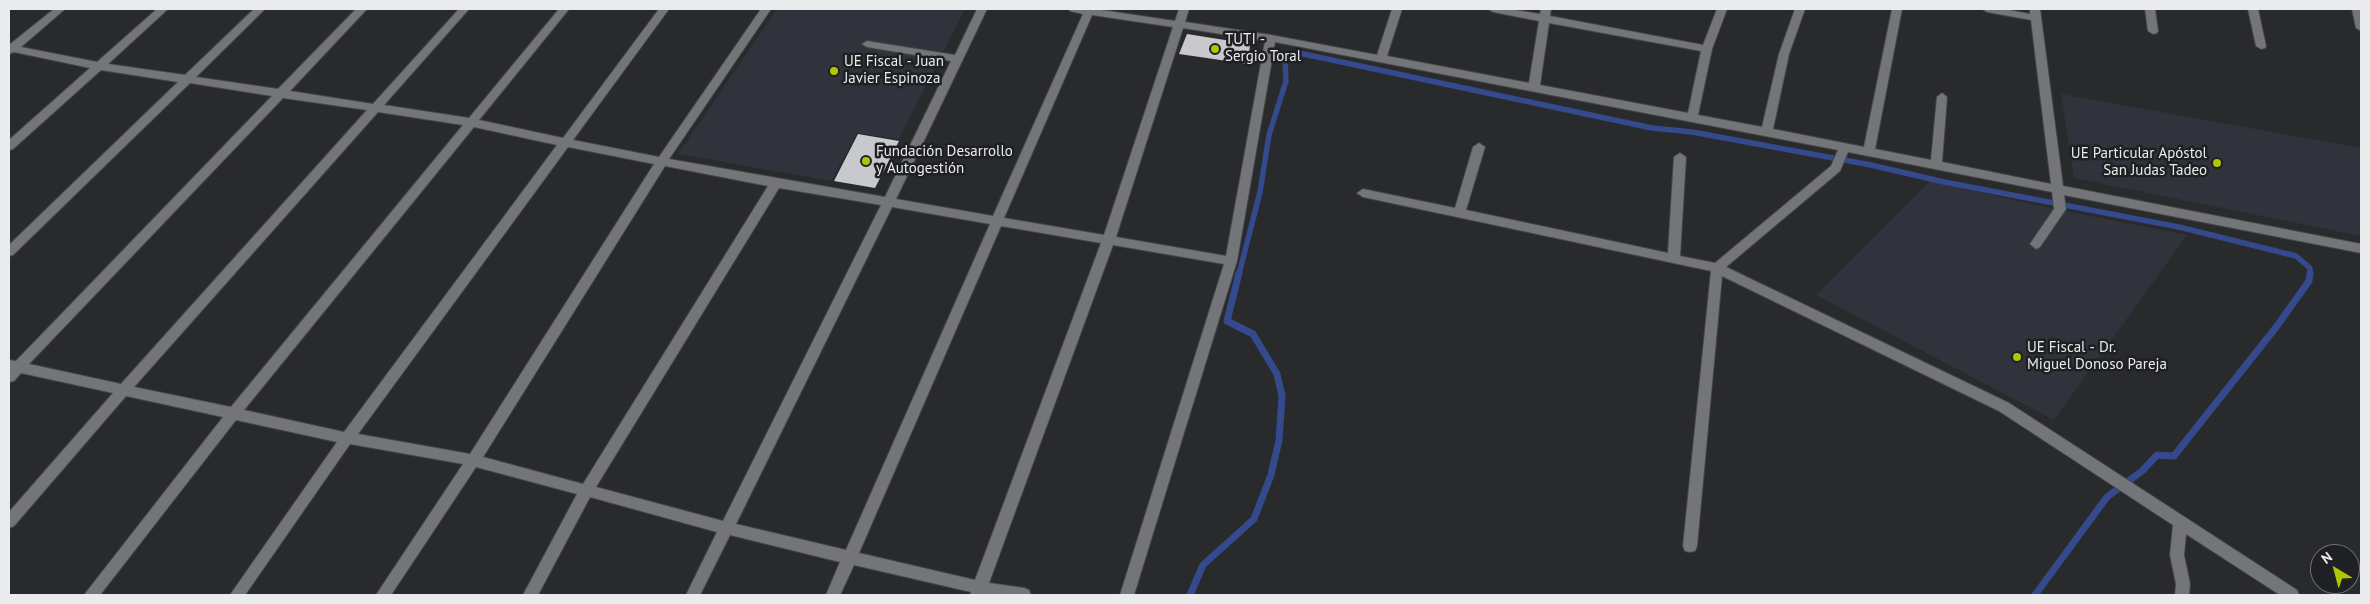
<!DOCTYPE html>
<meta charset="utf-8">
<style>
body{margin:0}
#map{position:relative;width:2370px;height:604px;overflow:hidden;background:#282a2c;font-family:"PT Sans",sans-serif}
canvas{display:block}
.frame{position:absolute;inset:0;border:10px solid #eaebed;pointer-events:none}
.north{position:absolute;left:2310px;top:544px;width:50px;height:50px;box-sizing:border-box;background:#1f2023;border:1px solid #707174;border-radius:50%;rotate:323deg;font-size:14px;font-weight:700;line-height:20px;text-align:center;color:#eaebed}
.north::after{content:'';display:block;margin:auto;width:18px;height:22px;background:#b0c503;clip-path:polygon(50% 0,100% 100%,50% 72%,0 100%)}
</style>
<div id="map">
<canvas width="2370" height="604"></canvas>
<div class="frame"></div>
<div class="north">N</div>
</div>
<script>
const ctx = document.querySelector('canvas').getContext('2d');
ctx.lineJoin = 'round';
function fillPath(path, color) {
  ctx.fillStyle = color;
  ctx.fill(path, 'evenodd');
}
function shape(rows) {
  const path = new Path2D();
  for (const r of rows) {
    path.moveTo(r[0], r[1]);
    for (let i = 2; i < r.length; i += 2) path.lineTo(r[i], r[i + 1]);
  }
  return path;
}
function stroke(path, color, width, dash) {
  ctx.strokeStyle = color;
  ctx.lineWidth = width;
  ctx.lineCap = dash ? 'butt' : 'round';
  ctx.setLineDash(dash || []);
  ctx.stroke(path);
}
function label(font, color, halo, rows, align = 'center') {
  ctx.font = font + ' "PT Sans",sans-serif';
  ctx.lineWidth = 5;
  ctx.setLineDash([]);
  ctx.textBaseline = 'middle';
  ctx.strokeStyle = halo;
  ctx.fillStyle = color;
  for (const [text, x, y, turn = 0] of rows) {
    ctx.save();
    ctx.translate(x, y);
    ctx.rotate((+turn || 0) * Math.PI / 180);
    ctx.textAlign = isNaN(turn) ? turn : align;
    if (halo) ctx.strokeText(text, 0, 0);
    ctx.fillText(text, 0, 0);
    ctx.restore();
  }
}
fillPath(shape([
 [777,9,965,9,899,139,857,133,831,181,678,154],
 [2061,94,2361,148,2361,236,2074,178],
 [1930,181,2040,206,2187,235,2054,420,1816,295]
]), '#30333b');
stroke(shape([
 [1239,274,1260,192,1269,135,1286,81,1285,57,1299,53,1652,128,1692,132,1871,165,1944,182,2179,227,2296,256,2310,268,2310,274]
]), '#344a8c', 5.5);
stroke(shape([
 [1190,595,1203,565,1254,519,1271,475,1279,440,1282,396,1277,374,1253,334,1227,321,1239,273],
 [2035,595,2107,497,2142,471,2157,455,2174,456,2277,326,2309,281,2310,273]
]), '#344a8c', 7);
fillPath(shape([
 [1187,34,1250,44,1248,64,1179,54],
 [858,134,899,141,875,188,834,181]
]), '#c8c9cd');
const minor = shape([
 [54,9,65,9,21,47,97,62,157,9,168,9,108,64,185,75,254,9,265,9,196,77,278,89,356,9,367,9,290,91,373,104,459,9,469,9,384,105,469,118,559,9,569,9,479,120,563,138,659,9,669,9,573,140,659,157,761,9,771,9,669,159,885,197,951,61,867,47,862,44,867,41,955,55,977,9,987,9,896,199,993,216,1083,14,1070,11,1069,9,1095,9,1175,21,1179,9,1189,9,1185,22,1271,35,1377,55,1392,9,1402,9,1387,56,1529,83,1539,21,1493,12,1488,9,1509,9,1540,14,1541,9,1551,9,1550,16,1703,45,1717,9,1727,9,1712,49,1698,115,1762,127,1779,54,1795,9,1805,9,1789,54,1773,129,1864,147,1892,9,1902,9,1875,149,1931,160,1937,97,1942,93,1947,97,1942,162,2051,184,2031,20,1987,12,1982,9,2004,9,2030,14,2030,9,2040,9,2063,186,2361,244,2361,253,2064,195,2066,209,2040,247,2036,249,2030,244,2054,209,2052,192,1848,152,1840,171,1726,267,2009,403,2297,590,2299,595,2280,595,2186,534,2184,555,2190,584,2189,595,2175,595,2176,584,2170,555,2173,525,1999,411,1722,276,1697,546,1695,551,1690,552,1685,551,1683,546,1711,271,1363,197,1357,193,1363,189,1455,208,1473,147,1479,143,1485,147,1466,210,1668,253,1674,157,1680,153,1686,157,1680,256,1715,263,1831,166,1838,150,1275,42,1237,261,1134,595,1120,595,1224,264,1113,245,989,583,1024,588,1029,590,1031,595,970,595,971,592,854,565,840,595,826,595,840,562,730,535,700,595,686,595,717,532,590,497,538,595,523,595,577,494,476,467,391,595,376,595,463,464,350,444,245,595,230,595,337,442,236,420,100,595,84,595,223,417,126,396,14,526,9,528,9,512,113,393,21,373,14,381,9,382,9,360,16,361,272,96,190,83,13,255,9,256,9,245,178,82,101,70,13,149,9,150,9,140,90,68,14,52,9,54,9,45,54,9],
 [1092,15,1173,27,1104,235,1004,218,1092,15],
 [1549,23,1701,51,1688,113,1540,85,1549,23],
 [1183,28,1265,41,1226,256,1116,237,1183,28],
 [283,98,367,110,121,384,29,364,283,98],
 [378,112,463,125,231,407,134,387,378,112],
 [474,127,557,145,344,432,244,410,474,127],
 [568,147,654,164,470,454,358,434,568,147],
 [665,166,768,186,583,484,483,457,665,166],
 [779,188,881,205,723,521,596,487,779,188],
 [892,207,990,224,846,550,736,524,892,207],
 [1001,226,1101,243,975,580,859,553,1001,226],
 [2145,9,2155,9,2158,31,2157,33,2153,34,2148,31,2145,9],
 [2248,9,2258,9,2266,46,2265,48,2261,49,2256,46,2248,9],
 [2352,9,2361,9,2361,31,2356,28,2352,9]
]);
stroke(minor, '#454649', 2);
fillPath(minor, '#737578');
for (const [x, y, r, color] of [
 [1215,49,5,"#b0c503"],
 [834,71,5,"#b0c503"],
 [866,161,5,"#b0c503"],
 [2217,163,5,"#b0c503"],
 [2017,357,5,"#b0c503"]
]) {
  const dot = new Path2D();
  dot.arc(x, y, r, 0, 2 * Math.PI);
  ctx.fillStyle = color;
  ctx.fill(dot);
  stroke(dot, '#1f2023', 2);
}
label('15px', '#eaebed', '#1f2023', [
 ["TUTI -",1225,40],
 ["Sergio Toral",1225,57],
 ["UE Fiscal - Juan",844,62],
 ["Javier Espinoza",844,79],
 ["Fundación Desarrollo",876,152],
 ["y Autogestión",876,169],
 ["UE Particular Apóstol",2207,154,"right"],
 ["San Judas Tadeo",2207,171,"right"],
 ["UE Fiscal - Dr.",2027,348],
 ["Miguel Donoso Pareja",2027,365]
], 'left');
</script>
